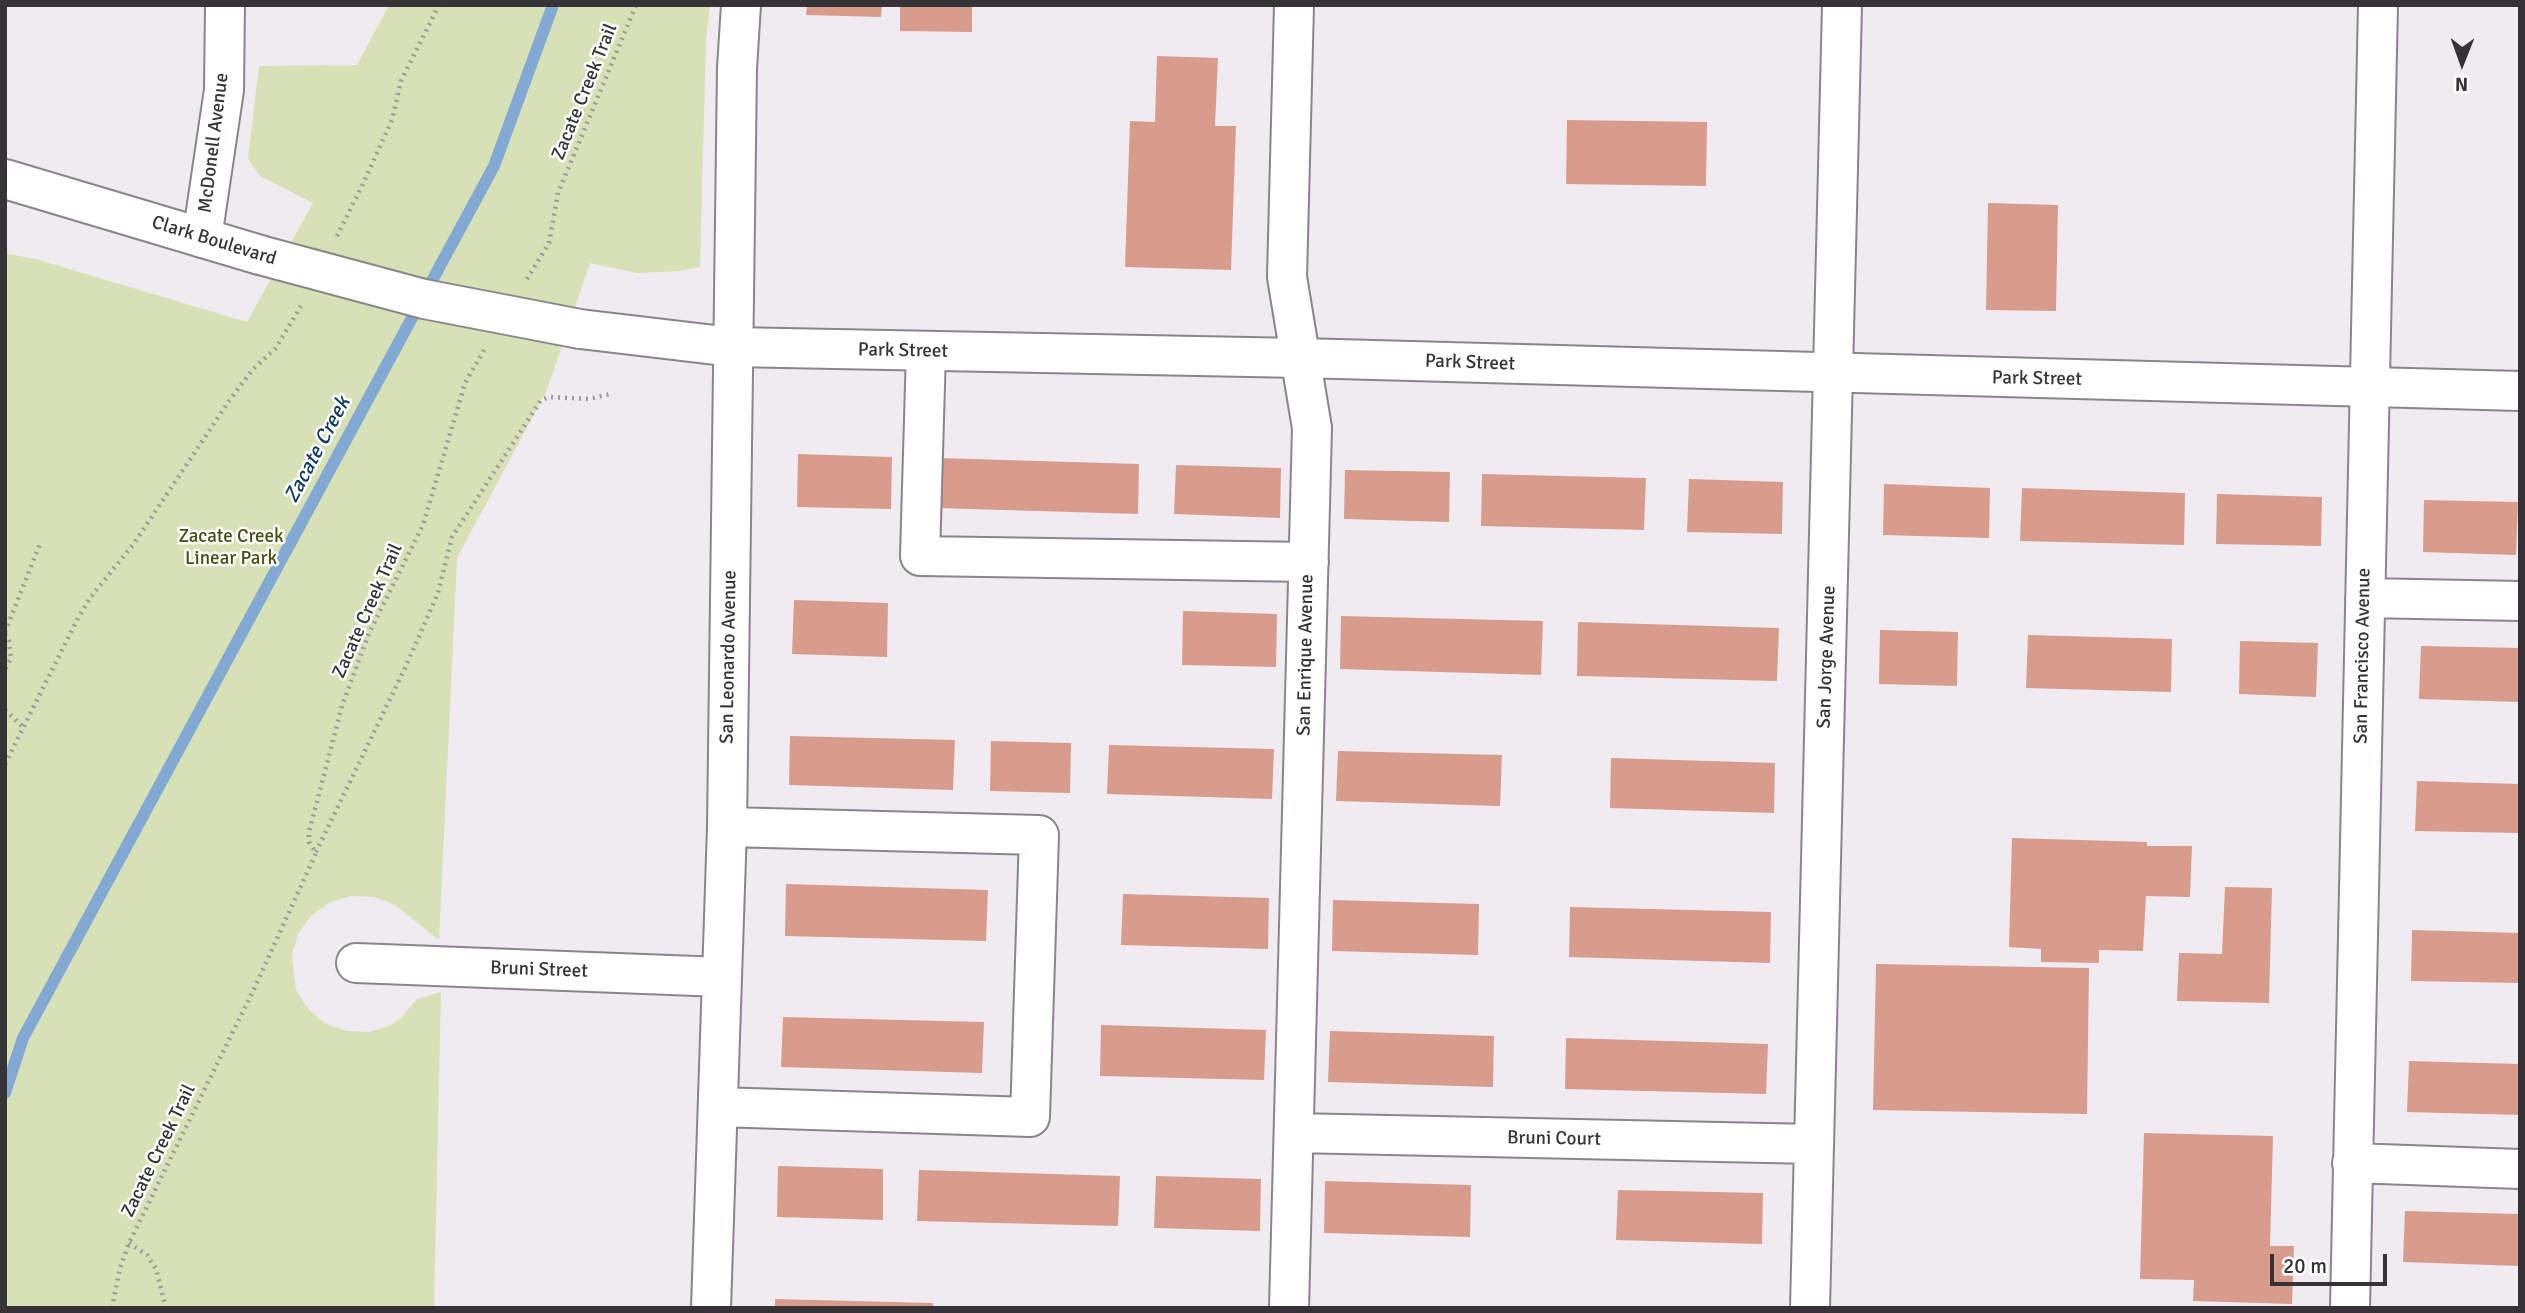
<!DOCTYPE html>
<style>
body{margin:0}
#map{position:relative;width:2525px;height:1313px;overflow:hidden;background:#f0ebf1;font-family:Signika,sans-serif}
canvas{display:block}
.frame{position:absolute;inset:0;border:7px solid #353335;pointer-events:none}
.north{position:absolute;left:2427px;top:28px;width:70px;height:70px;-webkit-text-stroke:5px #fff;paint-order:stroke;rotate:181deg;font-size:19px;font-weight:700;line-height:28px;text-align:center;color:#353335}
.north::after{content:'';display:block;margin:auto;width:24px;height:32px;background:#353335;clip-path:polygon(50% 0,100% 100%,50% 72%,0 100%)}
.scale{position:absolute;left:2270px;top:1254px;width:117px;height:32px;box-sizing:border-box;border:4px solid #353335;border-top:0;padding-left:9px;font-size:21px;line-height:24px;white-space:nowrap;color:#353335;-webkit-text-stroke:5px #fff;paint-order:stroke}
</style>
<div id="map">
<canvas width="2525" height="1313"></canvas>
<div class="frame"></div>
<div class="north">N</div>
<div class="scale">20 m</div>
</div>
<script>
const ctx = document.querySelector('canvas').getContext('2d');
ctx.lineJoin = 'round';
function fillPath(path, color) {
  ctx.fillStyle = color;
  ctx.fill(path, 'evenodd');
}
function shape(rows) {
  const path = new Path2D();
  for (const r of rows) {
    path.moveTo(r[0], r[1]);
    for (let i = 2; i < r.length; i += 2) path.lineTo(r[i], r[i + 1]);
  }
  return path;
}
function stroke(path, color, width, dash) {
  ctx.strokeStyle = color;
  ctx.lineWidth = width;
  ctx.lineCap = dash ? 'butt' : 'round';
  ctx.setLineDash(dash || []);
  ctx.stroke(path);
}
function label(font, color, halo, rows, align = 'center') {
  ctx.font = font + ' Signika,sans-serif';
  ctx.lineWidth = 5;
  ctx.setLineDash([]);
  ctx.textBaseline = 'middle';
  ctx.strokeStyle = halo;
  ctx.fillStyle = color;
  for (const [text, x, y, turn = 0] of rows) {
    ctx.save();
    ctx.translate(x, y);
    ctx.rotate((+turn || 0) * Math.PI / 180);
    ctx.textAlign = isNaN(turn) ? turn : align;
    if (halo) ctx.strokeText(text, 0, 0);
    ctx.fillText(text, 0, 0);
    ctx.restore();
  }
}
fillPath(shape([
 [389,5,710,5,706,40,700,267,678,271,637,273,590,263,547,390,457,558,439,940,395,905,374,897,351,896,329,903,311,916,298,934,292,956,296,990,308,1009,326,1024,347,1031,369,1032,391,1025,400,1019,417,999,441,992,434,1308,5,1308,5,253,39,260,247,322,313,203,260,176,248,159,259,66,357,65]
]), '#d6e1b5');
stroke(shape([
 [5,1093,23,1038,494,166,553,5]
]), '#82a9d4', 12);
fillPath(shape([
 [807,5,882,5,881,17,806,15],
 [900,5,972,5,972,32,900,31],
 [1157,56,1218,58,1215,126,1236,126,1231,270,1125,267,1130,121,1155,122],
 [1567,120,1707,122,1706,186,1566,184],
 [1988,203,2058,205,2056,311,1986,310],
 [798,454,892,457,891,509,797,507],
 [939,458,1139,464,1138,514,937,508],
 [1176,465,1281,468,1280,518,1174,514],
 [1345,470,1450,472,1449,522,1344,519],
 [1482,474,1646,478,1644,530,1481,526],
 [1689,479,1783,482,1782,534,1687,532],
 [1884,484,1990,488,1989,538,1883,535],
 [2022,488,2185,493,2184,545,2020,541],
 [2217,494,2322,497,2321,546,2216,544],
 [2424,500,2518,502,2516,555,2423,552],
 [794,600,888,603,887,657,792,654],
 [1183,611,1277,614,1276,667,1182,665],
 [1341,616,1543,621,1541,675,1340,669],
 [1578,622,1779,628,1777,681,1577,676],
 [1880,630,1958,632,1957,686,1879,684],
 [2028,635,2172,639,2171,692,2026,688],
 [2240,641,2318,643,2316,697,2239,694],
 [2421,646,2520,648,2520,702,2419,699],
 [790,736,955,740,953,790,789,785],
 [991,741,1071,743,1070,793,990,791],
 [1109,745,1274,749,1272,799,1107,794],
 [1338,751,1502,755,1500,806,1336,801],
 [1611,758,1775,763,1774,813,1610,808],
 [2417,781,2520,784,2520,833,2415,831],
 [2012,838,2147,842,2147,846,2192,846,2190,897,2146,896,2143,951,2099,950,2099,963,2041,962,2041,949,2009,947],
 [786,884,988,890,986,941,785,936],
 [2225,887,2272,888,2269,1003,2177,1001,2179,953,2222,954],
 [1123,894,1269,898,1268,949,1121,945],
 [1333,900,1479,904,1478,955,1332,951],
 [1570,907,1771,912,1770,963,1569,957],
 [2412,930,2520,933,2520,983,2411,981],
 [1876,964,2089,968,2087,1114,1873,1110],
 [783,1017,984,1022,982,1073,781,1067],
 [1101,1025,1266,1030,1264,1080,1100,1076],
 [1330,1031,1494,1036,1493,1087,1328,1082],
 [1566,1038,1768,1044,1766,1094,1565,1089],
 [2409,1061,2520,1064,2520,1115,2407,1112],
 [2144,1133,2273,1136,2270,1246,2294,1246,2292,1304,2193,1301,2194,1280,2140,1279],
 [778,1166,883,1169,883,1220,777,1217],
 [919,1170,1120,1176,1118,1226,917,1221],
 [1156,1176,1261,1179,1260,1231,1154,1228],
 [1325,1181,1471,1185,1470,1237,1324,1233],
 [1618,1190,1763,1193,1762,1244,1616,1240],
 [2405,1211,2520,1214,2520,1266,2403,1262],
 [775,1299,933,1303,933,1308,775,1308]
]), '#d89c8d');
const minor = shape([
 [202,238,224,90,225,5],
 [926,351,920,556,1309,562],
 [2365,598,2520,601],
 [356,963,722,977],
 [718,1107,1030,1117,1039,835,727,827],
 [1294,1133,1814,1144],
 [2352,1163,2520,1169],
 [711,1308,727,827,737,68,741,5],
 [1289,1308,1312,428,1287,277,1294,5],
 [1810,1308,1842,5],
 [2350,1308,2378,5]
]);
const major = shape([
 [5,179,260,255],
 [580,329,732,347,1300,358,2520,391]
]);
stroke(minor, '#89858a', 42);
stroke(major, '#89858a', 42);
stroke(shape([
 [337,236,362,186,392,120,401,81,439,5],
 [527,279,549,243,558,193,636,5],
 [5,632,40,544],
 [5,634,9,641,11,658,5,670],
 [5,710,24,728],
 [5,764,78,618,90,598,135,542,229,401,253,369,275,349,301,306],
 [316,852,405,668,438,593,452,537,541,400,549,397,589,399,610,394],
 [129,1243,147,1255,156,1269,166,1308],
 [112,1308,120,1268,129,1243,254,989,316,853,309,842,309,832,342,706,369,633,423,525,465,383,484,350]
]), '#9c999d', 4.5, [2, 5]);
stroke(minor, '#fff', 38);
stroke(major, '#fff', 38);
const majorBridge = shape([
 [260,255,424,299,580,329]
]);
stroke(majorBridge, '#89858a', 42, []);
stroke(majorBridge, '#fff', 38);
label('19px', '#353335', '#fff', [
 ["Zacate Creek Trail",585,92,-68],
 ["McDonell Avenue",214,143,-83],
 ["Clark Boulevard",214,241,17],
 ["Park Street",903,351,1],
 ["Park Street",1470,363,2],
 ["Park Street",2037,379,1],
 ["Zacate Creek Trail",368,611,-66],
 ["San Enrique Avenue",1306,655,-89],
 ["San Francisco Avenue",2363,656,-89],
 ["San Leonardo Avenue",729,657,-89],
 ["San Jorge Avenue",1827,657,-88],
 ["Bruni Street",539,970,2],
 ["Bruni Court",1554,1139,1],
 ["Zacate Creek Trail",159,1151,-64]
]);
label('19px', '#454f10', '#fff', [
 ["Zacate Creek",231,537],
 ["Linear Park",231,559]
]);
label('italic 21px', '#0f3a62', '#fff', [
 ["Zacate Creek",318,450,-62]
]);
</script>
